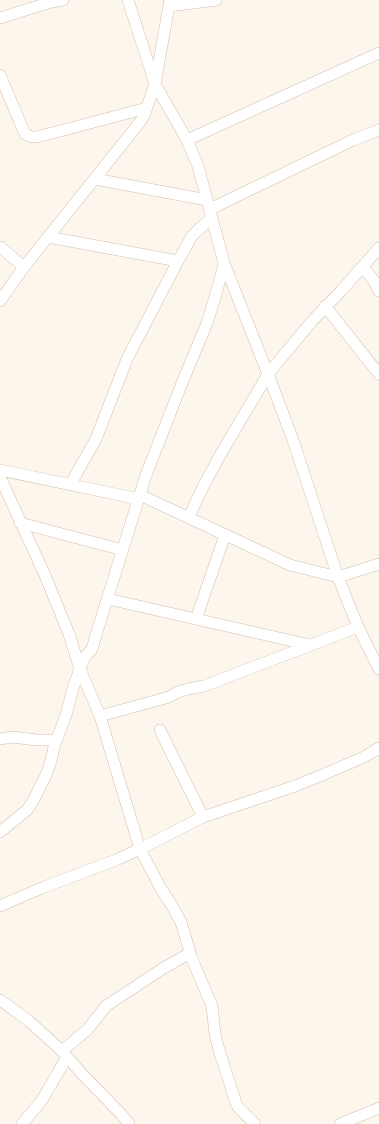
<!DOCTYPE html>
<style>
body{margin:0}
canvas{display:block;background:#fdf6ec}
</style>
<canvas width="379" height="1124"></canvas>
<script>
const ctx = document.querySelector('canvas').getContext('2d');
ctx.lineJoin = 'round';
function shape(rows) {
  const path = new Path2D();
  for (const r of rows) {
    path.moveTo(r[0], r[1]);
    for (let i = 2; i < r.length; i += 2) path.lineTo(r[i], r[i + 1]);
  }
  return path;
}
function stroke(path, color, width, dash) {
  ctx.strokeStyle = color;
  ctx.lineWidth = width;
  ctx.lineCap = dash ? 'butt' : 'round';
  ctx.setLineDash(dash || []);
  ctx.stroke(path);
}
const minor = shape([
 [128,0,155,84,187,140,198,166,224,263,268,374,293,440,338,577,358,627,379,669],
 [169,6,216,0],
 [0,18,51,2,63,0],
 [0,75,25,134,32,137,37,137,147,108],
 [187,140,379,53],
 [95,179,207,200],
 [210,209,353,140,379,130],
 [48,237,178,261],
 [0,247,24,267],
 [363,267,374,281,379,291],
 [0,301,24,267,140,122,144,116,155,84,170,0],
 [325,306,379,374],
 [0,470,139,499],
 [0,477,44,573,69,634,80,669,100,716,140,849,160,887,172,906,181,922,192,959,212,1006,215,1034,219,1050,236,1103,238,1107,255,1124],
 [70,485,96,439,127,359,178,261,192,236,212,217],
 [140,495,290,565,338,577,379,564],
 [189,517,201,491,219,457,268,374,313,320,341,291,379,248],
 [20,523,123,550],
 [108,599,310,645],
 [196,619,225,535],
 [100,716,169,697,178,692,188,689,204,686,358,627],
 [160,730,203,817],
 [0,739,12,737,37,740,57,740],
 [0,832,27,810,33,801,46,775,51,761,54,747,66,715,73,688,80,669,85,657,92,649,96,635,146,475,180,388,207,323,216,294,224,264],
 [0,906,44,887,116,860,140,849,203,817,295,786,320,776,364,757,379,748],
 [0,1000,29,1021,62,1051,82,1074,122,1115,129,1124],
 [62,1051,88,1029,106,1006,162,969,190,953],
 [22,1124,42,1100,67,1057],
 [340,1124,379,1108]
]);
stroke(minor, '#d1beb0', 12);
stroke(minor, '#fff', 11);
</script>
